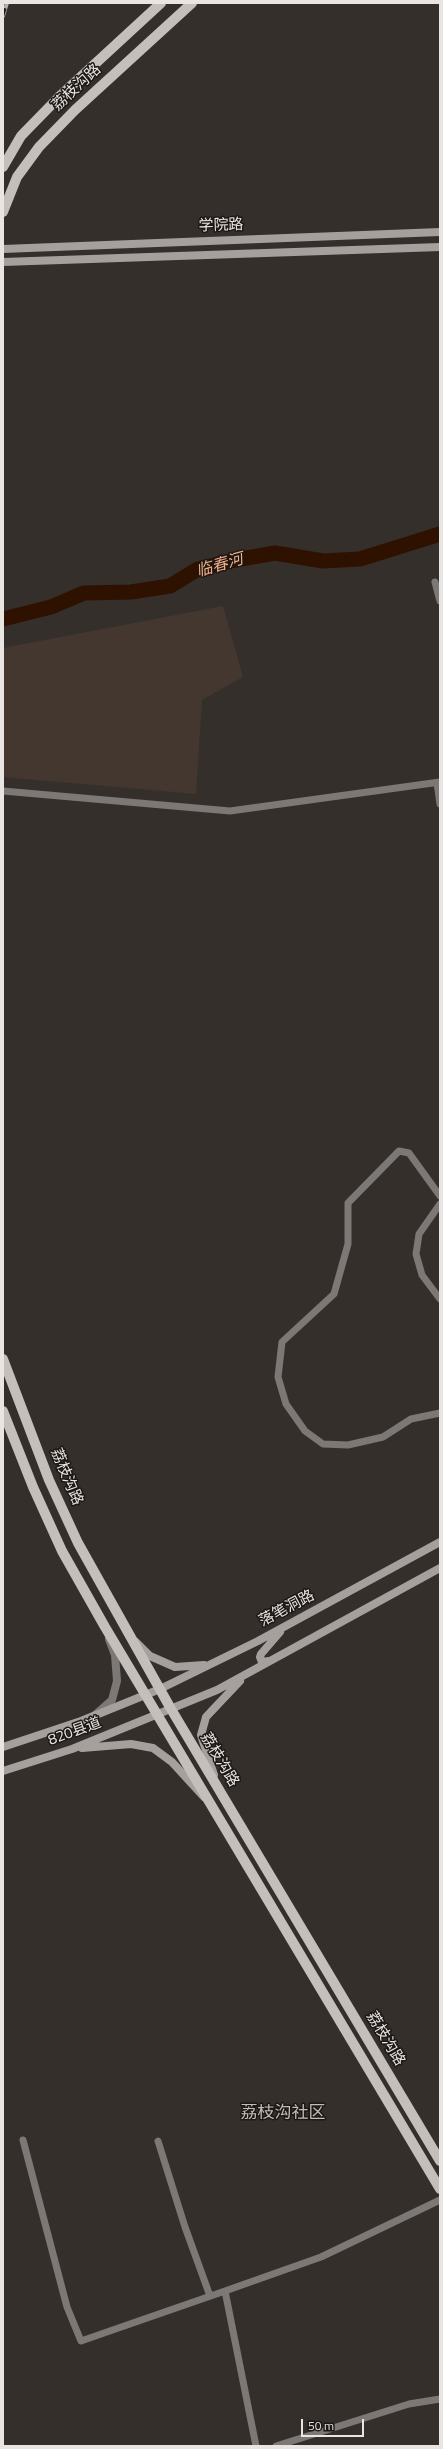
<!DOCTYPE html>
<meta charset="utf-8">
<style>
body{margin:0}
#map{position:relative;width:443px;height:2449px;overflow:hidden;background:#352f2c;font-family:"Titillium Web",sans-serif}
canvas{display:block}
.frame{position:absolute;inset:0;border:4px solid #e9e5e3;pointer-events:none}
.scale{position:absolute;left:301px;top:2419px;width:63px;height:18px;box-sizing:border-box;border:2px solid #e9e5e3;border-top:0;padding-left:5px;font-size:12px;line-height:14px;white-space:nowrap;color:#e9e5e3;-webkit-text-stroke:3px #1b1816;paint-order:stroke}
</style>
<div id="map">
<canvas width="443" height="2449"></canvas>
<div class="frame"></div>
<div class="scale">50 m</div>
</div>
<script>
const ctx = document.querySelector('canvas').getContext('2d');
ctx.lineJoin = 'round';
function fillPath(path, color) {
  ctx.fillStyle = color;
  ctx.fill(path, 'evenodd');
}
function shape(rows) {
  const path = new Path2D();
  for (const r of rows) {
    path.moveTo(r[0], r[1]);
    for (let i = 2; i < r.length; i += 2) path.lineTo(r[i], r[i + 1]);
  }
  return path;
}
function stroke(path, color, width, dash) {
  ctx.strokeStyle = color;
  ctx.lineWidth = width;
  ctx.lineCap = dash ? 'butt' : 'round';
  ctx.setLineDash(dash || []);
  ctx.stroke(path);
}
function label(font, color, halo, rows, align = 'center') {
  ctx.font = font + ' "Titillium Web","Noto Sans SC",sans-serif';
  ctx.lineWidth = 3;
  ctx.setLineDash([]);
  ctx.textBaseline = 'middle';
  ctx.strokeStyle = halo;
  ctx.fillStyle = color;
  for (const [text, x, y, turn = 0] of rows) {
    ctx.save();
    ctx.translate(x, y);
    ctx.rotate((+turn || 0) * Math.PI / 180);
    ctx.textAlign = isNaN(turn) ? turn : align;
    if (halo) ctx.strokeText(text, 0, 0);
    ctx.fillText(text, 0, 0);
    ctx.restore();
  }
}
fillPath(shape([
 [223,606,243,677,202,700,196,794,3,777,3,648]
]), '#433730');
stroke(shape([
 [3,619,51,607,84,593,131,592,170,586,198,569,235,560,275,553,323,561,360,559,440,534]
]), '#2f1100', 15);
stroke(shape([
 [435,582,440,601],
 [437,783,440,804],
 [3,791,230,811,440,782],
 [440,1196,409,1153,399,1151,348,1203,348,1244,334,1294,282,1342,278,1377,286,1404,305,1431,323,1444,348,1445,383,1437,411,1419,440,1413],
 [440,1204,419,1234,416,1254,422,1275,440,1299],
 [23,2140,67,2307,81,2341,225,2291],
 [158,2141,185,2227,210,2296],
 [256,2446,225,2291,321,2257,440,2200],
 [276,2446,409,2404,440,2399]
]), '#7b7876', 7);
stroke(shape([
 [95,1715,112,1700,117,1681,115,1655,109,1639]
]), '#7b7876', 8);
stroke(shape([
 [3,249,440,232],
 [3,262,440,247],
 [136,1642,150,1656,175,1667,204,1665],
 [269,1661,262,1662,260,1657,261,1654,280,1632],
 [3,1747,81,1721,160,1689,258,1641,440,1542],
 [82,1748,131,1744,153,1748,172,1762,204,1797],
 [3,1771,72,1749,217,1690,440,1568],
 [214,1775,201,1735,206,1717,240,1681]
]), '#a5a09d', 8);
stroke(shape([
 [3,167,21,136,59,97,161,3],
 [3,212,17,177,39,147,75,110,192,3],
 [3,1359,49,1480,78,1543,171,1709,440,2161],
 [3,1411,33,1487,62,1551,105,1627,440,2189]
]), '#c5bfbb', 10);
const rail = shape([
 [3,16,7,3]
]);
stroke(rail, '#b5b0ae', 4);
stroke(rail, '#1b1816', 2.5, [8]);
label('15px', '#e9e5e3', '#1b1816', [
 ["荔枝沟路",77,88,-43],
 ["学院路",221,226,-2],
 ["荔枝沟路",66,1477,67],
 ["落笔洞路",287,1609,-28],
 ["820县道",75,1732,-20],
 ["荔枝沟路",219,1760,59],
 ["荔枝沟路",385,2039,59]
]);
label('italic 16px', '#f5ac83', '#1b1816', [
 ["临春河",220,566,-16]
]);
label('17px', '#c4bcb8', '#1b1816', [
 ["荔枝沟社区",283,2114]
]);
</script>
